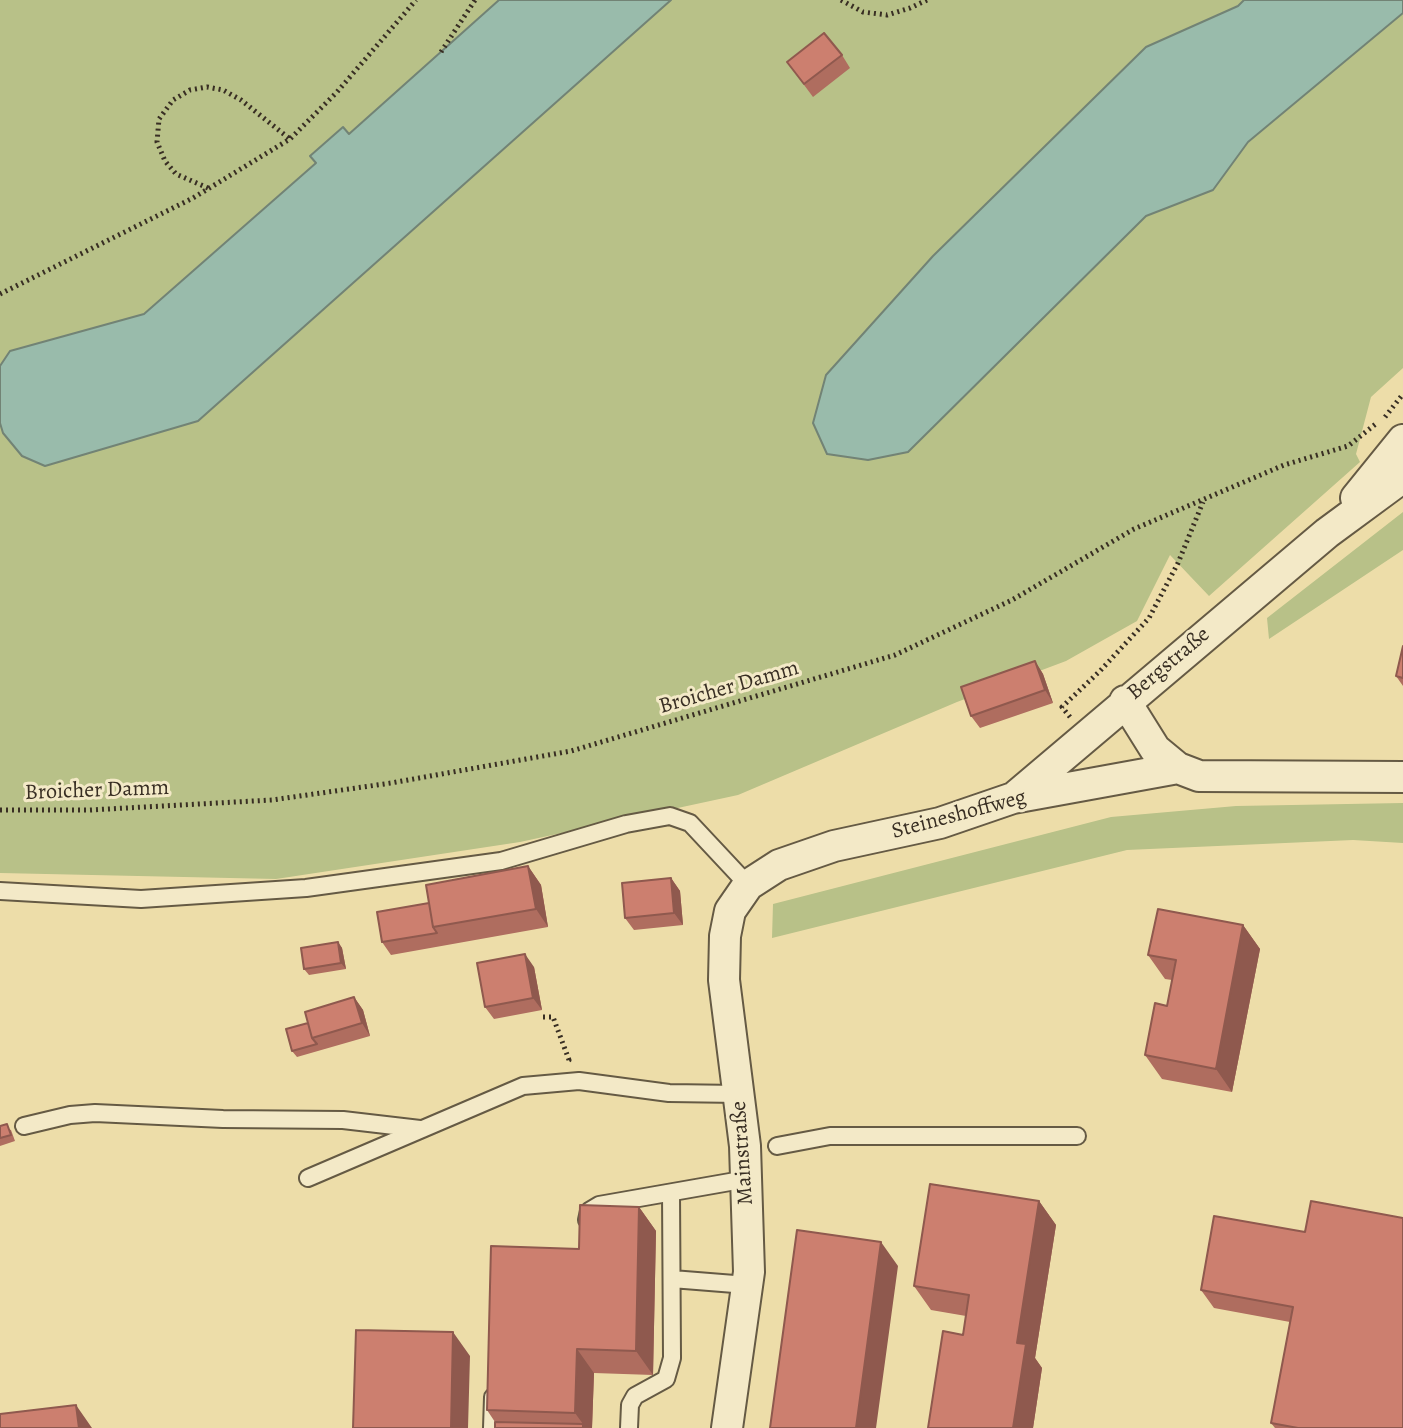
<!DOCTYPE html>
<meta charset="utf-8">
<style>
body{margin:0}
canvas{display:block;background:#eddda9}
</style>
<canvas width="1403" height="1428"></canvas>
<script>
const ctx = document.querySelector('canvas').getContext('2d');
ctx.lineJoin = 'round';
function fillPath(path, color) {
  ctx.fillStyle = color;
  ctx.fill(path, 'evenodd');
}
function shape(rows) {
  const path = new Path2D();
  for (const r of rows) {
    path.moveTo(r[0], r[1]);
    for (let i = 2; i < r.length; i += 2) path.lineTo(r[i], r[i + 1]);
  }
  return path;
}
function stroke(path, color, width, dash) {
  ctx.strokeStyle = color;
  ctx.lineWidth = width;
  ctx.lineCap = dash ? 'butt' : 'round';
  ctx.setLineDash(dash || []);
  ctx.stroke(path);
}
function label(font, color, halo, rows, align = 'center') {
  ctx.font = font + ' Alegreya,serif';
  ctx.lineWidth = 6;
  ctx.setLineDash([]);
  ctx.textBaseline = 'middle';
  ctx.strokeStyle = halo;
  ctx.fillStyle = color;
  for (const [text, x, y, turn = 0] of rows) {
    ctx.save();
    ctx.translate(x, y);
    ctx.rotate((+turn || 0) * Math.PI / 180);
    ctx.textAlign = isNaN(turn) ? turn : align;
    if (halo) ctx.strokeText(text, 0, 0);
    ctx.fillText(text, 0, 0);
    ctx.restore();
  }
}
fillPath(shape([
 [0,0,499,0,348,135,343,127,310,156,316,163,144,314,10,351,0,366],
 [671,0,1244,0,1239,6,1146,47,933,256,827,375,908,452,1146,216,1213,190,1248,142,1403,13,1403,368,1371,397,1356,454,1360,462,1209,596,1170,555,1137,621,1066,661,957,702,738,795,520,842,276,879,0,873,0,423,3,433,198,421],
 [1403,512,1403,550,1269,639,1267,618],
 [1403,803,1403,843,1353,840,1127,850,772,938,773,904,1111,817,1236,806]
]), '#b8c188');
const water = shape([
 [499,0,671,0,198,421,45,466,22,456,3,433,0,423,0,366,10,351,144,314,316,163,310,156,343,127,349,134,499,0],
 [1244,0,1403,0,1403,13,1248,142,1213,190,1146,216,908,452,868,460,827,454,813,423,826,375,933,256,1146,47,1238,6,1244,0]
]);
fillPath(water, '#99bbab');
stroke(water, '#728375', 2);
const lane = shape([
 [0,891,141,899,306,888,501,861,626,824,670,816,690,823,748,885],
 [24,1126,70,1115,95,1113,223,1119,343,1120,420,1129],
 [777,1146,830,1136,1077,1136],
 [308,1178,523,1086,579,1081,669,1093,739,1094],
 [587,1220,589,1211,599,1205,747,1179],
 [672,1279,747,1285],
 [492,1428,493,1397],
 [629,1428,630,1405,635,1396,666,1379,672,1358,671,1193]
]);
const street = shape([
 [1356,498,1403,440],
 [1125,701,1155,749,1178,768,1199,776,1403,777],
 [1016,796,1327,533,1403,477],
 [727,1428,749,1272,745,1146,724,980,725,936,730,911,748,885,779,865,834,846,940,823,1013,798,1178,768]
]);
stroke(lane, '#655a44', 20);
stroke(street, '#655a44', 34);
stroke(shape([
 [841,0,863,12,887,15,910,8,927,0],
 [441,52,475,0],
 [208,188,176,174,165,161,157,142,159,119,173,100,190,90,207,87,223,90,241,100,290,139],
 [0,294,193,198,290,139,337,92,416,0],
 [1385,417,1403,394],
 [1070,717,1062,707,1100,671,1149,618,1178,563,1203,502],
 [0,810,90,810,272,800,391,783,571,751,895,655,1012,600,1134,529,1284,465,1348,446,1377,423],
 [543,1017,553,1017,569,1060,567,1061]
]), '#382e23', 5, [2, 4]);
stroke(lane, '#f3e9c7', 16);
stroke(street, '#f3e9c7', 30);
fillPath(shape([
 [842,55,850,68,813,97,787,62],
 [1403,646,1403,686,1396,676],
 [1035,661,1043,674,1053,703,980,728,971,716],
 [528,866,541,885,548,927,391,955,382,942,429,903],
 [671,878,680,891,683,925,634,930,625,918],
 [1243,925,1260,949,1232,1092,1162,1079,1145,1055,1167,1006,1172,980,1165,979,1148,955],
 [338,942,342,948,346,969,309,975,304,969],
 [534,967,542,1010,494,1019,485,1007],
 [354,997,363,1010,370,1036,297,1057,292,1051],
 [0,1126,11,1130,15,1141,0,1146],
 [1039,1201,1056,1225,1035,1358,1042,1368,1033,1428,928,1428,963,1335,966,1316,931,1310,914,1286],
 [639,1207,656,1231,653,1375,594,1373,592,1428,495,1428,495,1422,487,1410,579,1249],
 [1305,1232,1403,1428,1275,1428,1271,1423,1290,1322,1214,1308,1201,1290]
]), '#af6d5f');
fillPath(shape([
 [1035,661,1043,674,1053,703,1045,690],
 [528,866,541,885,548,927,536,909],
 [671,878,680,891,683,925,674,913],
 [1243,925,1260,949,1232,1092,1216,1069],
 [338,942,342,948,346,969,341,963],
 [525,954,534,967,542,1010,533,998],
 [354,997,363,1010,370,1036,362,1023],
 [1039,1201,1056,1225,1035,1358,1042,1368,1033,1428,1013,1428,1017,1343],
 [639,1207,656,1231,653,1375,636,1351],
 [881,1242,898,1266,876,1428,856,1428],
 [453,1332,470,1356,468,1428,451,1428],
 [577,1349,594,1373,592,1428,583,1428,583,1424,575,1413],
 [76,1405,92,1428,79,1428]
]), '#8f594e');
const building = shape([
 [824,33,842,55,804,84,787,62,824,33],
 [1403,646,1403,678,1396,676,1403,646],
 [1035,661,1045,690,971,716,961,687,1035,661],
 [528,866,536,909,433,927,426,885,528,866],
 [671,878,674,913,625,918,622,883,671,878],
 [429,903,433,927,437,933,382,942,377,912,429,903],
 [1158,909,1243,925,1216,1069,1145,1055,1155,1003,1167,1006,1176,960,1148,955,1158,909],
 [338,942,341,963,304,969,301,948,338,942],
 [525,954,533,998,485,1007,477,963,525,954],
 [354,997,362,1023,312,1038,305,1012,354,997],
 [308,1023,312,1038,317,1044,292,1051,286,1029,308,1023],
 [7,1124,11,1135,0,1138,0,1126,7,1124],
 [930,1184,1039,1201,1017,1343,1026,1344,1013,1428,928,1428,943,1331,963,1335,969,1295,914,1286,930,1184],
 [1311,1201,1403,1218,1403,1428,1298,1428,1271,1423,1293,1307,1201,1290,1214,1216,1305,1232,1311,1201],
 [580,1205,639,1207,636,1351,577,1349,575,1413,487,1410,491,1246,579,1249,580,1205],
 [797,1230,881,1242,856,1428,770,1428,797,1230],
 [356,1330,453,1332,451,1428,353,1428,356,1330],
 [76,1405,79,1428,0,1428,0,1414,76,1405],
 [495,1422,583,1424,583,1428,495,1428,495,1422]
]);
fillPath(building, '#cc7f6f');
stroke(building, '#8f594e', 2);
label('22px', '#382e23', '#f3e9c7', [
 ["Bergstraße",1169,664,-40],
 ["Broicher Damm",729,688,-16],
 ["Broicher Damm",97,791,-2],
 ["Steineshoffweg",959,815,-15],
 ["Mainstraße",743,1153,-94]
]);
</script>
